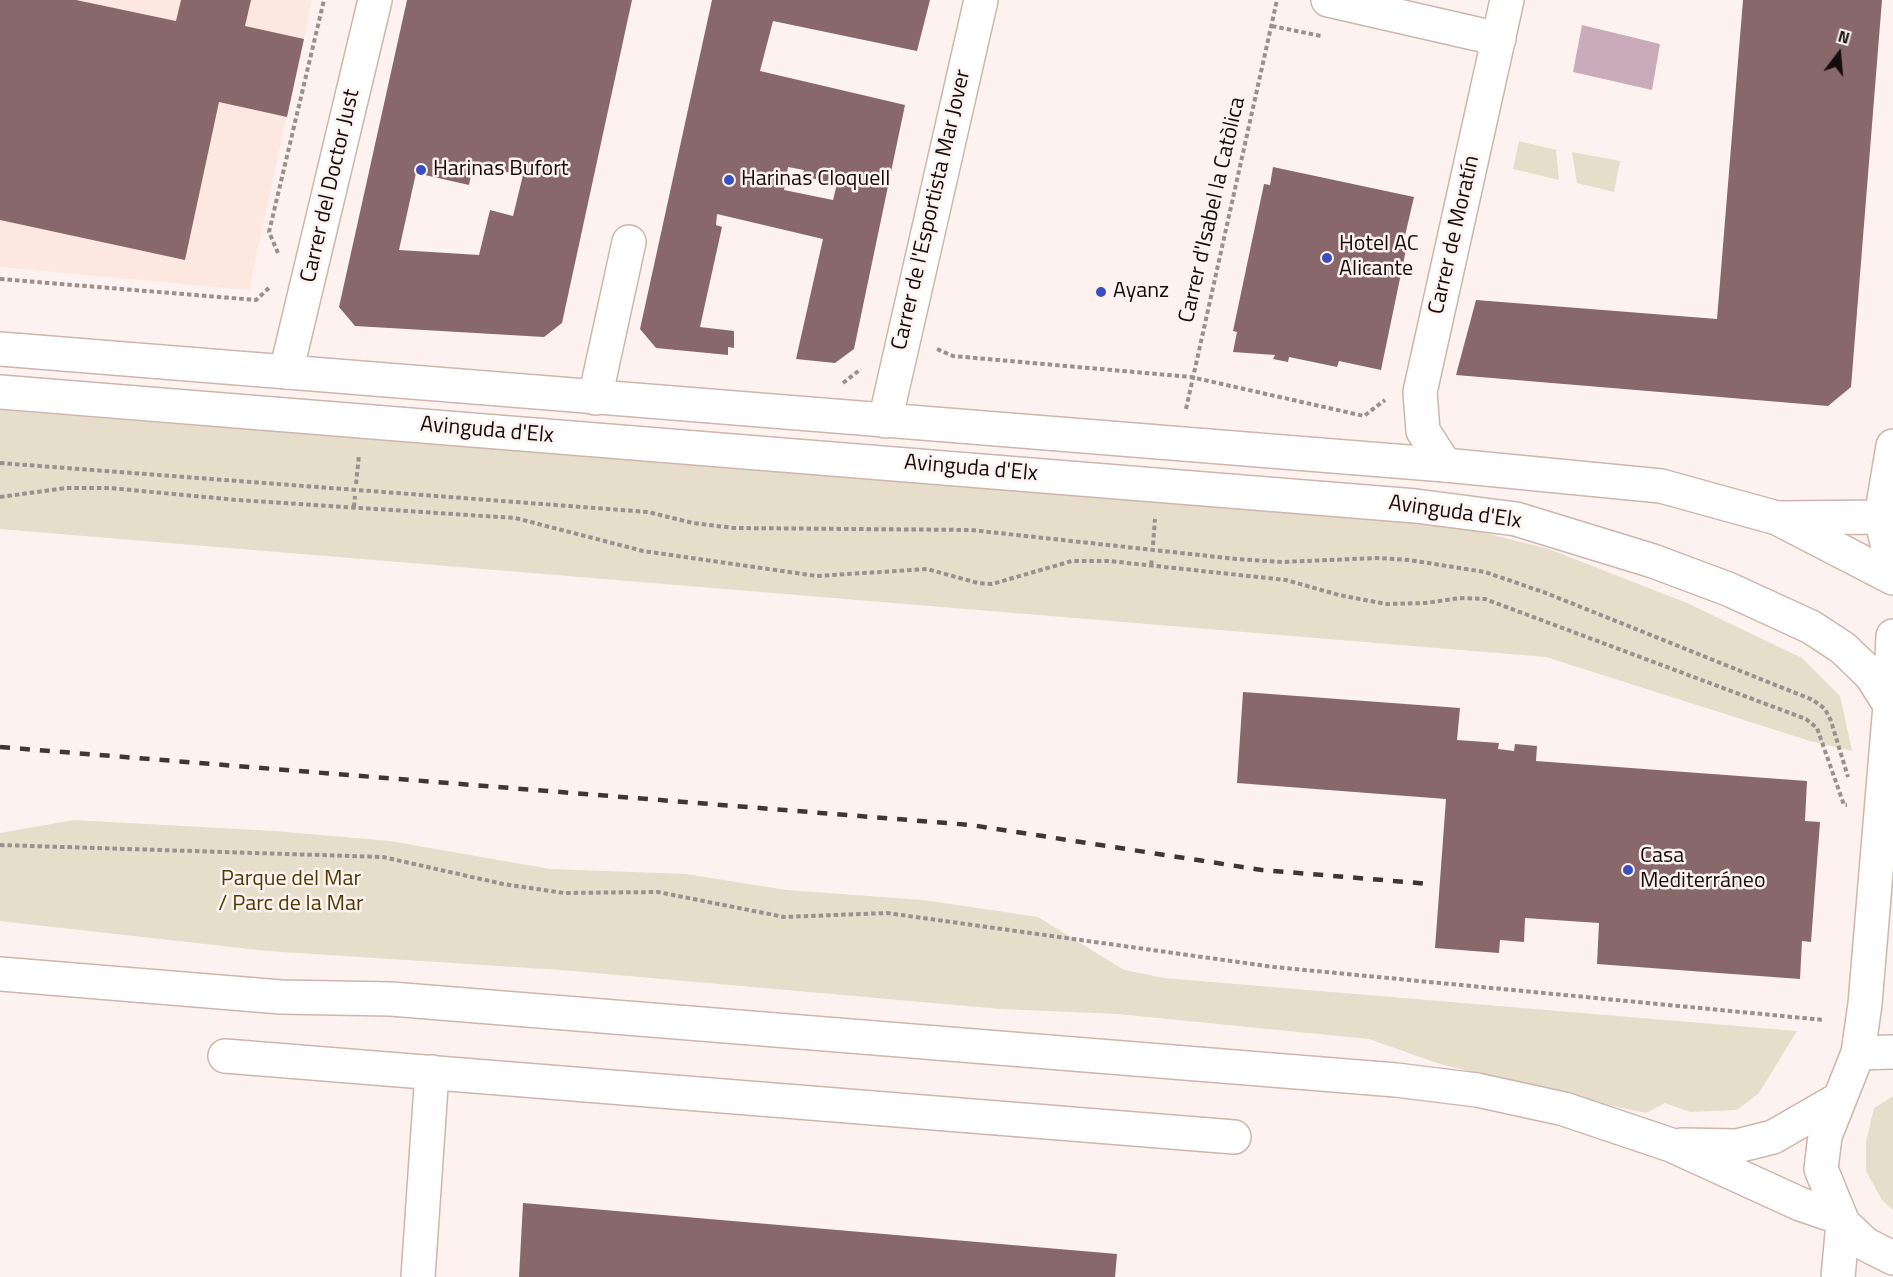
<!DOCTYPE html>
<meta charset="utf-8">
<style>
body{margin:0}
#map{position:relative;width:1893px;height:1277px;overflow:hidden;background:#fdf2ef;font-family:"Titillium Web",sans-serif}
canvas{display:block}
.north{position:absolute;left:1809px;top:24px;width:60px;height:60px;-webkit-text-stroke:4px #fdf2ef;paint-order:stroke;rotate:16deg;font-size:16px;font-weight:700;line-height:24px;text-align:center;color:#150d0b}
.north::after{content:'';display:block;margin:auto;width:21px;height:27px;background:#150d0b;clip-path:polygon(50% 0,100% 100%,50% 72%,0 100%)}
</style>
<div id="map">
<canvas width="1893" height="1277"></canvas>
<div class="north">N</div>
</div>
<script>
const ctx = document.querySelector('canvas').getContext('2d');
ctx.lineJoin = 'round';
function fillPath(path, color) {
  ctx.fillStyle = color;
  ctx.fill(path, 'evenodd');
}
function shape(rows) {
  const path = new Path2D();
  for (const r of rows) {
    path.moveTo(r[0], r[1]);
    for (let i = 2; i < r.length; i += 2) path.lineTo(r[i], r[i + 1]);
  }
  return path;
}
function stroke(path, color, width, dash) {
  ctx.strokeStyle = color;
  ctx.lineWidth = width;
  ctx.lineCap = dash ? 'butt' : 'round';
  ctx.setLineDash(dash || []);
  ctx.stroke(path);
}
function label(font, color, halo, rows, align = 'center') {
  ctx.font = font + ' "Titillium Web",sans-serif';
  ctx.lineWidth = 5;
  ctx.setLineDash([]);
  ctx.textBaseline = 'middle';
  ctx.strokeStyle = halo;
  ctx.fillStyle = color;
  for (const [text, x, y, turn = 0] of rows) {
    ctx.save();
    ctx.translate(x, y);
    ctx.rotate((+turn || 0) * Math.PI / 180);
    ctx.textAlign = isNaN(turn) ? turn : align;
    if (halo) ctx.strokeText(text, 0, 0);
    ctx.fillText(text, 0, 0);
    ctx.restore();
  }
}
fillPath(shape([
 [0,0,312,0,249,290,0,267]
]), '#fce7e1');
fillPath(shape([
 [1519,141,1556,150,1559,180,1513,169],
 [1572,152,1620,161,1614,192,1577,183],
 [0,410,1453,525,1549,549,1687,603,1802,658,1840,696,1852,751,1810,741,1546,657,0,529],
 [74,820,274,831,390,841,550,869,686,874,786,890,923,900,1038,917,1124,970,1164,978,1797,1031,1759,1093,1737,1110,1690,1112,1665,1103,1646,1113,1571,1097,1437,1063,1369,1039,1118,1014,1001,1009,561,970,267,951,0,921,0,833],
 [1893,1096,1893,1210,1882,1200,1866,1171,1866,1142,1874,1108]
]), '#e6ddca');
fillPath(shape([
 [1582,25,1660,44,1652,90,1573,72]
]), '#c9abba');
fillPath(shape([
 [0,0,76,0,176,21,181,0,251,0,245,26,304,39,287,117,219,102,185,260,0,220],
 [407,0,632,0,562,323,544,337,355,326,339,307],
 [473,166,523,175,513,216,490,210,479,255,399,250,416,173,469,185],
 [712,0,930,0,917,51,773,21,760,71,905,105,854,349,835,363,796,359,823,239,717,214,716,225,722,227,700,327,734,331,734,348,728,347,728,355,656,348,640,329],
 [788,167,804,170,802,176,837,184,833,200,784,190],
 [1743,0,1882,0,1851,387,1828,406,1456,375,1476,300,1717,319],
 [1273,167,1414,197,1404,240,1408,240,1381,370,1339,361,1337,367,1289,357,1288,362,1273,359,1275,355,1233,352,1237,332,1233,331,1264,184,1270,185],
 [1243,692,1460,708,1457,740,1499,743,1498,749,1514,751,1515,744,1537,746,1536,761,1807,781,1805,821,1820,822,1811,942,1802,941,1800,979,1597,964,1599,923,1525,918,1524,942,1500,940,1499,953,1435,948,1446,799,1237,783],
 [523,1203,1117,1254,1115,1277,519,1277]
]), '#88686b');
const street = shape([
 [1328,0,1499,39],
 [286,372,375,0],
 [595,398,629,242],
 [885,421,981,0],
 [1445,465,1423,431,1420,392,1507,0],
 [0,974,281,997,391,999,1396,1080,1477,1090,1564,1109,1671,1145,1800,1204,1841,1218],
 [225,1056,1234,1137],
 [1682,1145,1737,1146,1773,1137,1839,1099],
 [418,1277,432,1072]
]);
const secondary = shape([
 [1838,1277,1843,1223]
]);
const primary = shape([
 [0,349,1445,465,1661,486,1777,518,1893,578],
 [0,392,1416,506,1516,519,1653,561,1728,589,1811,627,1843,648,1871,675,1890,705],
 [1893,446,1881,517,1893,569],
 [1780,518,1881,517],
 [1893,636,1890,705,1865,1004,1858,1053,1825,1136,1821,1169,1843,1223,1865,1244,1893,1258],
 [1858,1053,1893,1052]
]);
stroke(street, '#ceb5ad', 36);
stroke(secondary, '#ceb5ad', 36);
stroke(primary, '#ceb5ad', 36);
stroke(shape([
 [1272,26,1321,36],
 [278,253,269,232,324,0],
 [0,279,256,300,270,287],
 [937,349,953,356,1191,377,1364,416,1385,400],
 [843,383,861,369],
 [1186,409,1277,0],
 [0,463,648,512,693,523,734,528,971,530,1236,559,1282,562,1377,558,1409,560,1485,572,1546,593,1813,700,1825,709,1831,721,1848,777],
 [356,484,359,455],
 [0,497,66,488,110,488,237,500,515,518,643,551,817,576,927,569,978,583,992,584,1072,561,1109,561,1286,580,1339,595,1386,604,1426,603,1460,598,1485,599,1806,719,1817,728,1844,805,1847,805],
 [354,507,355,496],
 [1153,545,1155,519],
 [1151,565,1152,558],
 [0,845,383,857,503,884,564,893,658,892,784,917,887,913,1274,967,1824,1020]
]), '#9a918e', 4, [4.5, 3]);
stroke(street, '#fff', 33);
stroke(secondary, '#fff', 33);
stroke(primary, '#fff', 33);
stroke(shape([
 [0,747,971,825,1262,870,1430,884]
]), '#403735', 4.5, [10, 10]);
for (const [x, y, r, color] of [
 [421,170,6,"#394fc1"],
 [729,180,6,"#394fc1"],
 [1327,258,6,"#394fc1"],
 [1101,292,6,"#394fc1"],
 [1628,870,6,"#394fc1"]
]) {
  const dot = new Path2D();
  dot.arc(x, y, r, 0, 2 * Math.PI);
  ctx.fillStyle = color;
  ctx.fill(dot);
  stroke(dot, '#fdf2ef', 2);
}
label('22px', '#150d0b', '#fdf2ef', [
 ["Harinas Bufort",433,170],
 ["Harinas Cloquell",741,180],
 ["Hotel AC",1339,245],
 ["Alicante",1339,270],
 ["Ayanz",1113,292],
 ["Casa",1640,857],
 ["Mediterráneo",1640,882]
], 'left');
label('22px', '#150d0b', '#fdf2ef', [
 ["Carrer del Doctor Just",331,186,-77],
 ["Carrer de l'Esportista Mar Jover",932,210,-77],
 ["Carrer d'Isabel la Catòlica",1213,210,-77],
 ["Carrer de Moratín",1455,235,-77],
 ["Avinguda d'Elx",487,431,5],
 ["Avinguda d'Elx",971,469,5],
 ["Avinguda d'Elx",1455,513,8]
]);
label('22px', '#4f3c05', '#fdf2ef', [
 ["Parque del Mar",291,880],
 ["/ Parc de la Mar",291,905]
]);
</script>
